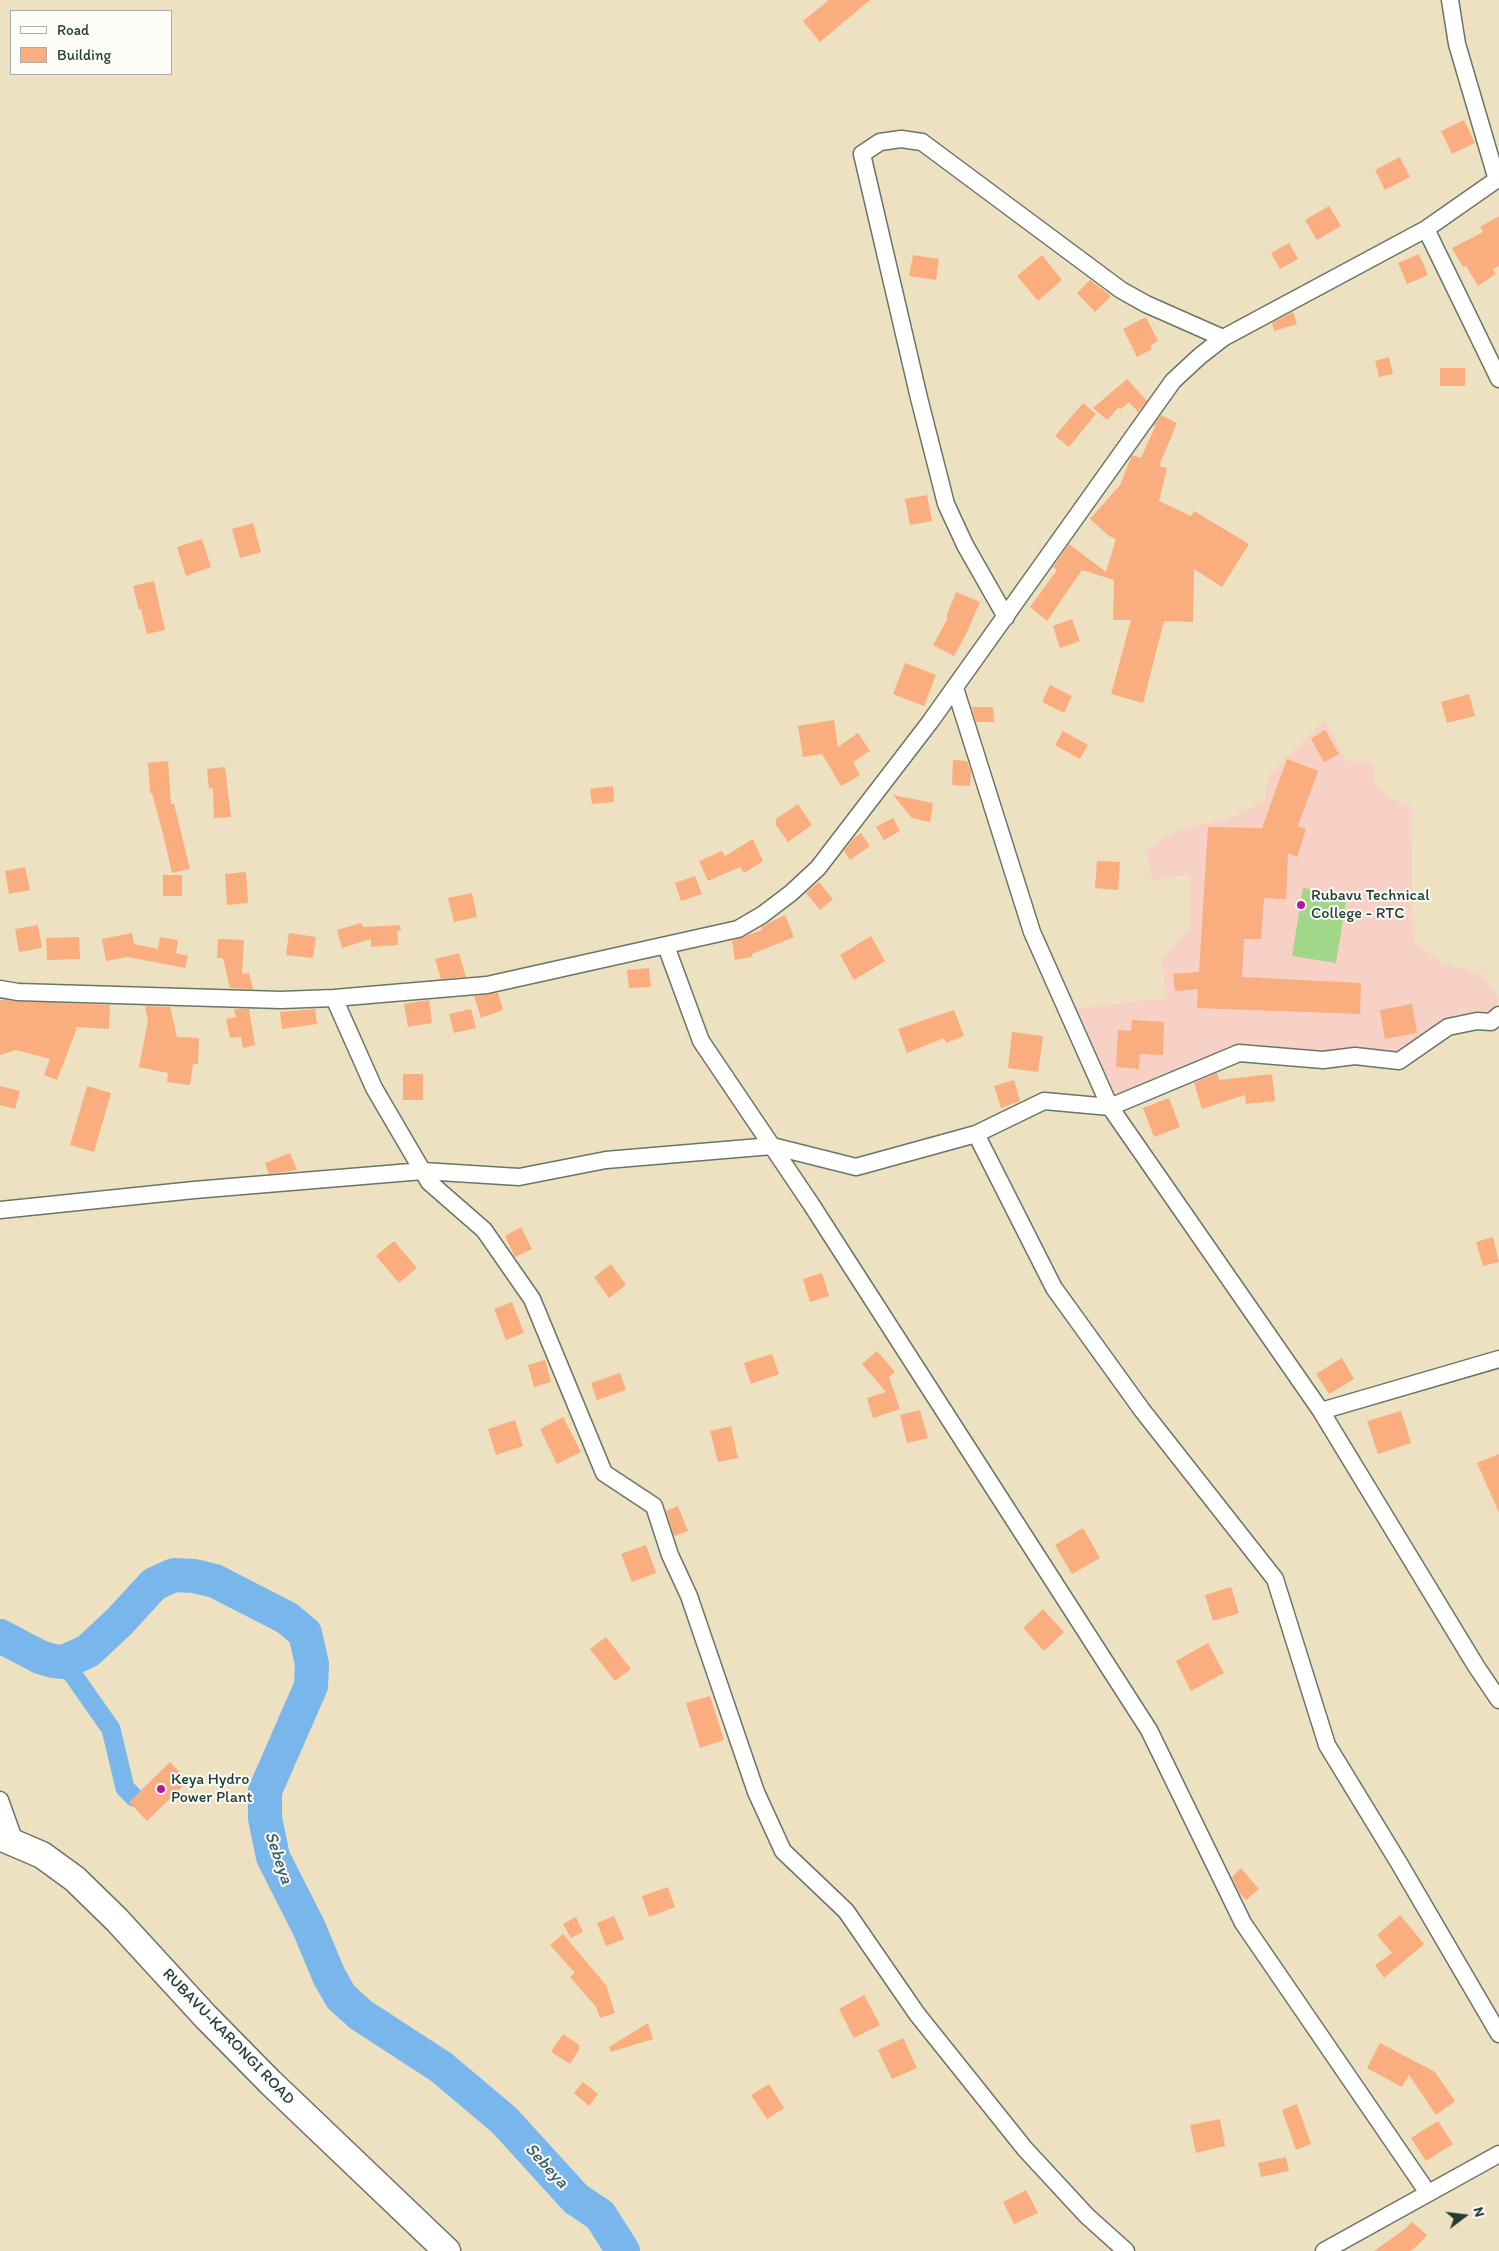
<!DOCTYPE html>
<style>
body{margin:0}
#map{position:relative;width:1499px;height:2251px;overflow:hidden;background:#ede1c1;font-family:Itim,sans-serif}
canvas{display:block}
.legend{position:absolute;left:10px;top:10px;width:162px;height:65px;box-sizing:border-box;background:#fdfcf7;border:1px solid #a4b0a9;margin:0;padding:6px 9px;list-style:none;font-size:15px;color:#1f3d34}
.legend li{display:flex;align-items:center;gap:10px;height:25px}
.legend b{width:25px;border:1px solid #a4b0a9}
.north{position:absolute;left:1439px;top:2191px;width:50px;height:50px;-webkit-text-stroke:4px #fdfcf7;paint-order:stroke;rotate:75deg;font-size:14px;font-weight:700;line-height:20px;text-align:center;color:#1f3d34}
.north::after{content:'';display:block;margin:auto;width:18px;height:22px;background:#1f3d34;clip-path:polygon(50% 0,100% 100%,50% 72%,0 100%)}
</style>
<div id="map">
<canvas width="1499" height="2251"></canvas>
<ul class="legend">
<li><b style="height:6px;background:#fff"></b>Road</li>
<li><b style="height:14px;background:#faad7f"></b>Building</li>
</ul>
<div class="north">N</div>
</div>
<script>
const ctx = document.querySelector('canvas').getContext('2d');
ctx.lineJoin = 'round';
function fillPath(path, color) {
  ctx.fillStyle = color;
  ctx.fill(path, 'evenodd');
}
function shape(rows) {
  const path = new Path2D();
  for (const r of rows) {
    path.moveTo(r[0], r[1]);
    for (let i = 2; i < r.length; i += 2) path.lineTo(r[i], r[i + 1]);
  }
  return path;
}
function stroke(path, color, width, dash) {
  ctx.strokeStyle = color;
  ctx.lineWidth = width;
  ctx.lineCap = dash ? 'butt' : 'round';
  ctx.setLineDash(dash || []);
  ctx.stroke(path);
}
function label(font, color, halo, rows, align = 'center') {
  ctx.font = font + ' Itim,sans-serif';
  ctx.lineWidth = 4;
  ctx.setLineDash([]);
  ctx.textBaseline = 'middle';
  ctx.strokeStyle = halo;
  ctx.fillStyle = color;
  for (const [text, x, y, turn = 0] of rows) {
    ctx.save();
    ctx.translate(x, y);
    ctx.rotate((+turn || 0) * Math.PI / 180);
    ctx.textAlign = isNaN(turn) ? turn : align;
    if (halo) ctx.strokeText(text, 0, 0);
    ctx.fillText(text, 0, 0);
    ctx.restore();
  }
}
fillPath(shape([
 [1325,720,1346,761,1374,763,1374,785,1389,797,1411,807,1413,942,1444,964,1481,973,1499,998,1491,1017,1399,1057,1237,1050,1116,1100,1072,1009,1166,998,1162,958,1190,928,1189,874,1152,881,1146,851,1175,831,1233,817,1265,800,1268,777]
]), '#f7d1c6');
fillPath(shape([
 [1303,888,1347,895,1336,963,1292,956]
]), '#a0d789');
stroke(shape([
 [64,1662,111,1729,125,1788,134,1797]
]), '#78b6eb', 19);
stroke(shape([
 [0,1636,40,1657,53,1661,64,1662,88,1651,119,1622,154,1584,174,1575,194,1576,215,1581,287,1618,305,1633,312,1664,311,1686,265,1791,265,1818,273,1857,309,1928,329,1976,341,1997,361,2015,441,2067,504,2120,576,2199,600,2215,623,2251]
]), '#78b6eb', 34);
fillPath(shape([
 [829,0,870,0,820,42,803,21],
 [1464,120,1475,143,1452,154,1441,131],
 [1400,157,1410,177,1385,190,1375,170],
 [1329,206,1341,226,1317,240,1305,220],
 [1499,216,1499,266,1493,269,1496,274,1478,286,1466,266,1463,267,1452,248,1483,232,1480,227],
 [1289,243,1298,259,1280,269,1271,253],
 [1419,254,1428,275,1407,284,1398,263],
 [913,255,939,259,936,280,909,276],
 [1042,255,1062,280,1038,301,1017,276],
 [1090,280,1111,296,1095,312,1077,293],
 [1293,312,1297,324,1274,331,1272,323],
 [1146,317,1158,341,1150,346,1152,349,1137,357,1123,329],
 [1389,357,1393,374,1379,377,1375,361],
 [1440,368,1465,368,1465,386,1440,386],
 [1127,379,1147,401,1138,412,1129,402,1121,409,1119,407,1107,420,1093,408],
 [1083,403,1096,414,1069,447,1055,436],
 [1161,415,1177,423,1159,466,1167,468,1159,501,1191,516,1194,511,1249,544,1222,587,1194,569,1193,622,1164,621,1143,703,1111,694,1131,620,1113,620,1114,580,1082,570,1047,621,1030,607,1057,570,1053,567,1069,544,1106,572,1116,539,1109,536,1090,519,1120,485,1132,455,1141,458,1156,425,1152,427],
 [927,495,932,521,910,525,905,499],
 [253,523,261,552,240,558,232,529],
 [202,539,211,567,186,576,177,547],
 [154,581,165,630,147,634,141,609,139,610,133,586],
 [956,592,980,602,967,632,954,656,933,645,948,618,946,617],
 [1072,619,1080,641,1060,648,1053,626],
 [905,663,936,675,924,706,893,694],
 [1050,685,1072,696,1064,713,1042,702],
 [1469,694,1475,716,1447,723,1441,702],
 [972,707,993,707,994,722,976,722],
 [834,720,838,747,858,733,870,751,853,762,860,775,841,786,822,754,803,757,798,726],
 [1325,730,1339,754,1324,762,1311,739],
 [1063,731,1088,745,1080,759,1055,745],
 [1287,759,1318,771,1298,826,1306,829,1297,857,1288,853,1286,899,1264,898,1261,939,1244,939,1242,977,1361,983,1360,1014,1197,1008,1198,989,1175,991,1173,974,1199,972,1208,827,1262,828],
 [953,760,967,761,971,772,970,786,952,785],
 [168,761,171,804,174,804,190,869,172,873,164,838,152,793,150,793,148,763],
 [225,767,231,817,214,818,213,788,209,789,207,769],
 [613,786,614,802,592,804,590,789],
 [893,795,933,803,930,822,912,818],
 [798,804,812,825,788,842,776,825,776,819],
 [893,818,900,831,884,840,876,827],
 [861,833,870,846,850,860,844,851,853,839],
 [753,839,763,861,744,873,740,867,708,881,699,861,722,851,725,856],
 [1097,861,1120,862,1118,890,1095,888],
 [25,867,30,890,9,894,5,871],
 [246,872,248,903,227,905,225,874],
 [163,875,182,875,182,896,163,896],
 [695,876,702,894,681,901,675,883],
 [819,882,833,899,820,910,806,893],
 [472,893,477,917,454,922,448,898],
 [785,915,794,937,752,954,752,957,735,960,732,941,762,930,761,927],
 [361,923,363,927,400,925,401,930,397,931,398,945,371,947,371,939,342,948,337,930],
 [38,925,42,948,19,952,15,929],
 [132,933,134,944,158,949,160,937,178,940,176,953,188,956,185,968,128,957,106,961,102,939],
 [289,933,316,937,313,958,286,955],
 [871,936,885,961,854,980,840,955],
 [79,937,80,959,47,960,46,938],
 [218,939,244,940,242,974,249,973,253,989,230,988,223,958,217,958],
 [459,953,466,977,441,979,435,959],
 [649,968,651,987,629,988,627,970],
 [498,993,503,1010,481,1018,474,996],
 [0,1000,110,1005,109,1029,75,1027,77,1028,57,1080,44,1075,50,1059,16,1050,0,1055],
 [429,1000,432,1023,408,1027,404,1004],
 [1412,1004,1417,1033,1385,1039,1380,1010],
 [145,1006,170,1007,177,1037,199,1038,198,1064,193,1064,190,1085,167,1082,168,1073,139,1067,148,1021],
 [234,1009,249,1009,255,1045,243,1048,241,1037,230,1038,226,1019,236,1017],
 [315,1009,317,1024,282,1029,280,1012],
 [471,1009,476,1028,454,1033,449,1014],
 [954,1010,964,1036,946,1043,944,1038,907,1053,898,1029],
 [1132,1020,1164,1022,1163,1055,1140,1054,1139,1069,1116,1067,1118,1030,1131,1031],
 [1012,1032,1043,1036,1038,1072,1008,1068],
 [1217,1073,1219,1080,1272,1074,1275,1101,1246,1104,1245,1095,1202,1109,1194,1083],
 [403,1074,423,1074,423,1100,403,1100],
 [1014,1080,1020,1101,1001,1108,994,1086],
 [0,1086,20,1091,15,1109,0,1105],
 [87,1086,111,1093,94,1152,70,1145],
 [1169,1098,1180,1127,1154,1137,1143,1108],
 [290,1153,297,1170,269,1174,265,1163],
 [521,1227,532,1249,515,1257,505,1236],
 [1493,1237,1499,1262,1483,1266,1476,1242],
 [394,1241,417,1268,399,1283,376,1256],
 [611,1264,626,1285,609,1298,594,1277],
 [822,1273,829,1296,810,1302,803,1279],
 [512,1302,524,1333,506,1340,494,1309],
 [877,1351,895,1372,889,1377,900,1409,873,1418,867,1398,886,1392,862,1364],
 [772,1354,779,1374,751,1384,744,1363],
 [1342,1358,1354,1379,1329,1394,1316,1374],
 [545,1360,551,1382,534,1387,528,1365],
 [620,1373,626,1390,597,1400,591,1383],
 [920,1410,928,1438,907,1443,900,1415],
 [1401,1411,1411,1443,1378,1454,1367,1421],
 [563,1417,581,1452,557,1464,540,1429],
 [515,1420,523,1446,496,1455,488,1429],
 [731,1426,738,1458,718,1462,710,1431],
 [1499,1454,1499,1513,1477,1463],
 [678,1506,688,1531,674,1536,666,1511],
 [1083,1528,1100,1558,1072,1574,1055,1545],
 [646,1545,656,1573,632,1582,621,1554],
 [1231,1587,1239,1613,1213,1621,1205,1595],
 [1043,1609,1064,1632,1044,1651,1023,1628],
 [606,1637,631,1669,615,1681,590,1649],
 [1208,1643,1224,1673,1191,1691,1176,1661],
 [710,1696,724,1740,700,1748,686,1703],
 [170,1762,188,1781,147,1821,129,1802],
 [1241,1868,1259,1889,1246,1900,1239,1892,1232,1877],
 [668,1887,675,1907,649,1917,642,1896],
 [1400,1915,1424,1944,1384,1978,1375,1965,1392,1953,1377,1935],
 [614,1916,624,1939,606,1946,597,1923],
 [576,1917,583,1932,571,1938,563,1924],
 [563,1934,606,1985,615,2013,600,2018,596,2007,570,1977,575,1973,550,1945],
 [864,1995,880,2025,854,2038,839,2009],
 [648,2023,653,2039,611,2052,609,2047],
 [563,2034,579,2045,579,2050,570,2064,551,2052],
 [903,2038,917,2068,892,2079,878,2050],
 [1380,2043,1435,2072,1455,2101,1436,2115,1409,2075,1402,2087,1367,2068],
 [583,2082,598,2094,589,2106,574,2093],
 [769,2084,784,2108,767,2119,751,2095],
 [1297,2104,1311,2144,1296,2150,1282,2110],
 [1220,2119,1225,2146,1196,2153,1190,2125],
 [1438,2121,1453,2144,1426,2161,1411,2138],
 [1286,2157,1289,2171,1261,2177,1258,2163],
 [1026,2190,1038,2213,1014,2224,1003,2202],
 [1412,2222,1427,2235,1418,2245,1410,2251,1374,2251,1405,2229]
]), '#faad7f');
const minor = shape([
 [1450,0,1457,44,1497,180],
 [1426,229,1499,379],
 [1006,617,965,545,946,504,919,398,862,154,880,142,901,139,922,142,1121,290,1146,304,1223,338],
 [955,688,1032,932,1110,1107,1321,1411,1476,1666,1499,1700],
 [666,946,701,1041,811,1204,1149,1730,1243,1923,1428,2193],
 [0,989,18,992,281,1000,334,998,487,985,738,929,762,915,791,893,818,868,930,722,1173,381,1200,356,1223,338,1426,229,1499,178],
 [334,998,374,1088,429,1182,484,1230,532,1299,604,1473,654,1506,670,1555,689,1596,756,1792,783,1851,846,1911,917,2014,1025,2149,1087,2216,1126,2251],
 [976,1134,1054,1288,1142,1410,1275,1579,1327,1745,1399,1863,1499,2034],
 [0,1210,194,1190,423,1171,519,1177,606,1160,772,1146,856,1167,976,1134,1044,1101,1110,1107,1239,1053,1323,1060,1355,1056,1399,1061,1448,1027,1477,1021,1491,1022,1499,1015],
 [1321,1411,1499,1359],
 [0,1800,15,1842],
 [1324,2251,1499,2154]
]);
const trunk = shape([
 [0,1837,42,1855,75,1879,117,1920,206,2017,270,2082,447,2251]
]);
stroke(minor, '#677665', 19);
stroke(trunk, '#677665', 29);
stroke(minor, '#fff', 16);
stroke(trunk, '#fff', 26);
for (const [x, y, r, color] of [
 [1301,905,5,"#b5179e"],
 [161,1789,5,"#b5179e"]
]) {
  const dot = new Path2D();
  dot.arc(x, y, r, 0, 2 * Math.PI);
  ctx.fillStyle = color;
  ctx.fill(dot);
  stroke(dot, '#fdfcf7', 2);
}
label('16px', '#1f3d34', '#fdfcf7', [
 ["Rubavu Technical",1311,896],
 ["College - RTC",1311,914],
 ["Keya Hydro",171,1780],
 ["Power Plant",171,1798]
], 'left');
label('16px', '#1f3d34', '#fdfcf7', [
 ["RUBAVU-KARONGI ROAD",228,2037,46]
]);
label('italic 18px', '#3a616b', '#fdfcf7', [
 ["Sebeya",278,1858,71],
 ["Sebeya",546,2166,47]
]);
</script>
